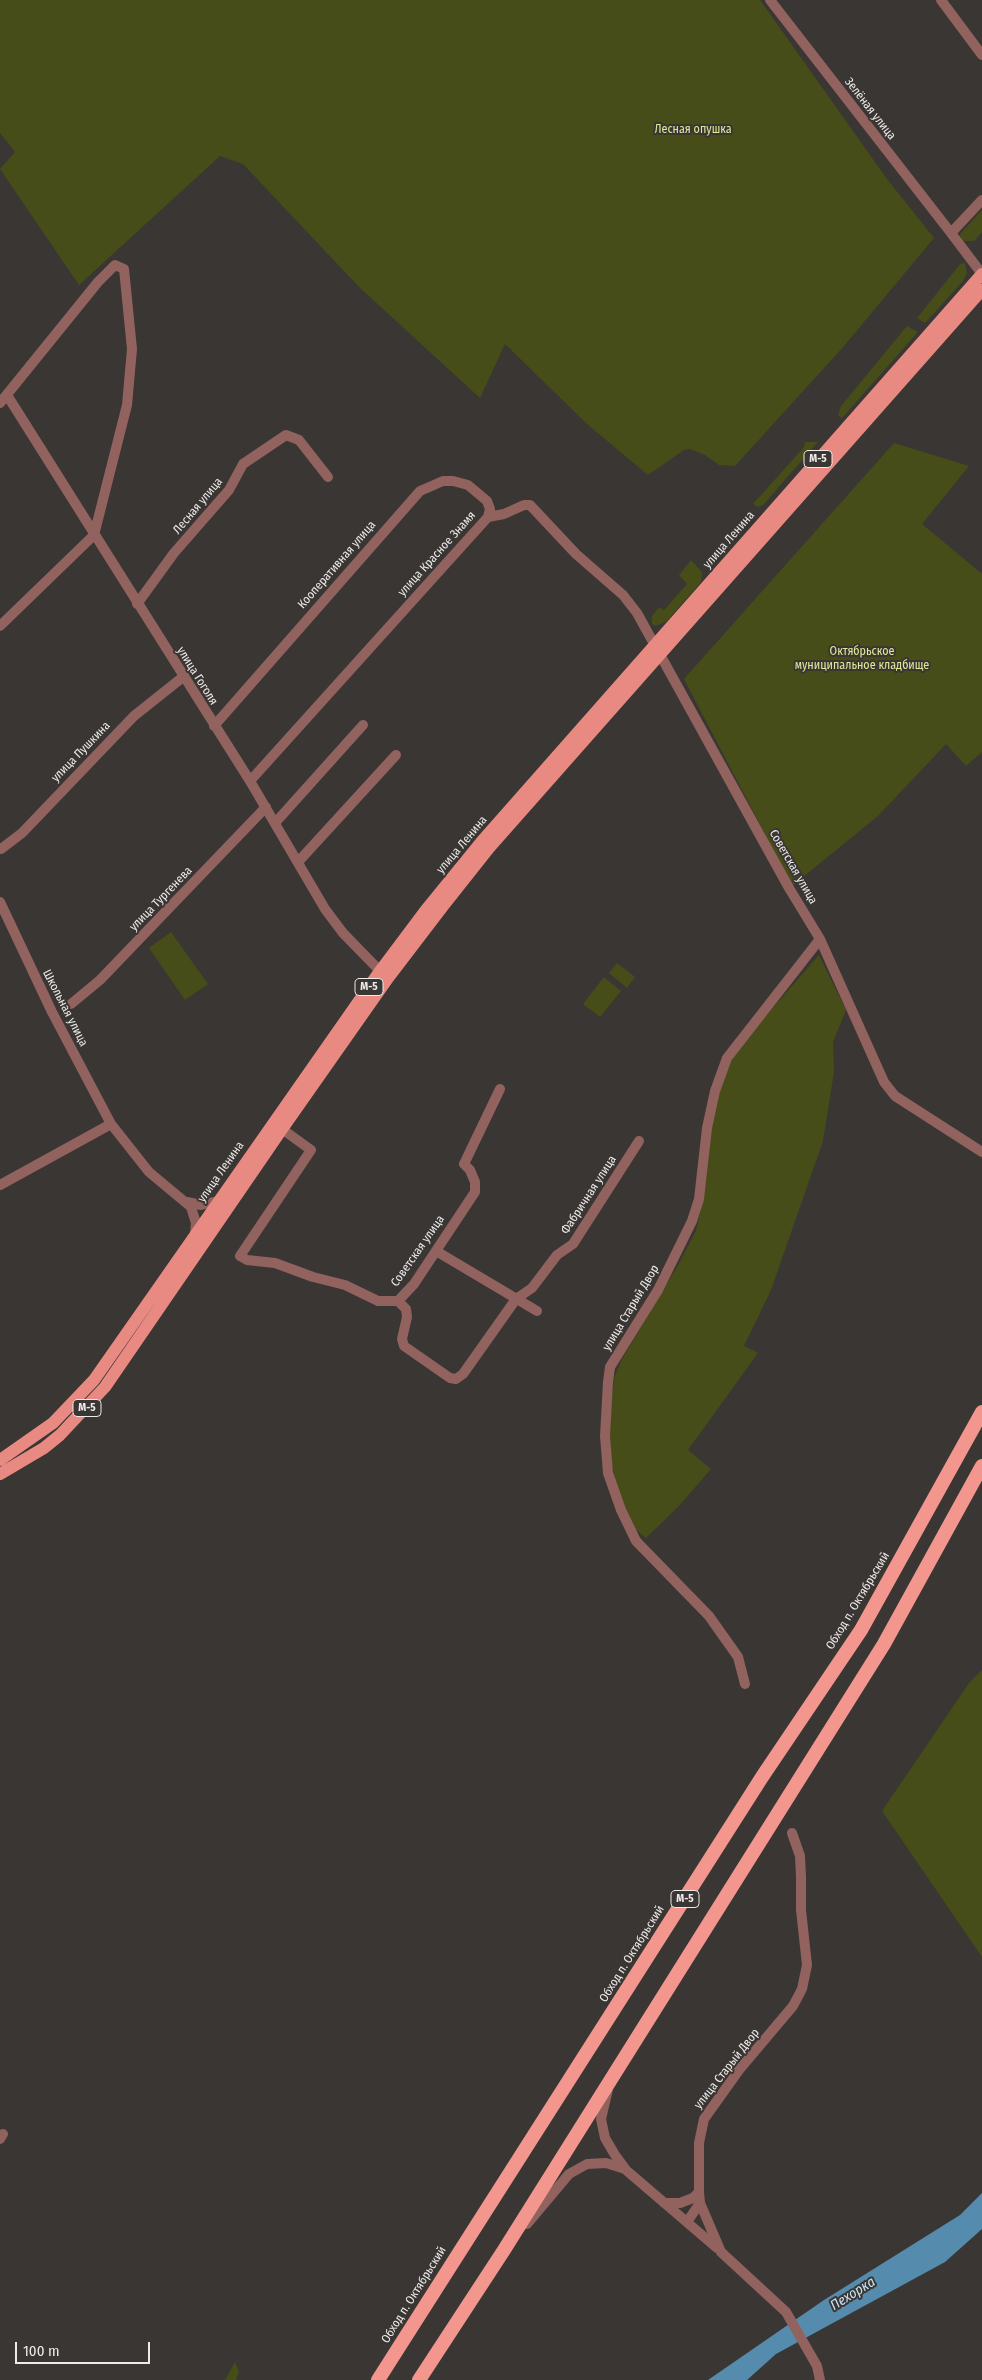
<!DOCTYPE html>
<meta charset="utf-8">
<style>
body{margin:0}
#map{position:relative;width:982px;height:2380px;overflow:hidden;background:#3a3633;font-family:"Fira Sans Condensed",sans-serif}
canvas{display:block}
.scale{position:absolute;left:15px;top:2342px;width:135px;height:22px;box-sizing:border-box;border:2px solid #edeae9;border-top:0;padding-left:6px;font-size:15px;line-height:18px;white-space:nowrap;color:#edeae9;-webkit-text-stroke:4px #3a3633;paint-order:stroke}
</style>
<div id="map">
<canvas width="982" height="2380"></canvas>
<div class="scale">100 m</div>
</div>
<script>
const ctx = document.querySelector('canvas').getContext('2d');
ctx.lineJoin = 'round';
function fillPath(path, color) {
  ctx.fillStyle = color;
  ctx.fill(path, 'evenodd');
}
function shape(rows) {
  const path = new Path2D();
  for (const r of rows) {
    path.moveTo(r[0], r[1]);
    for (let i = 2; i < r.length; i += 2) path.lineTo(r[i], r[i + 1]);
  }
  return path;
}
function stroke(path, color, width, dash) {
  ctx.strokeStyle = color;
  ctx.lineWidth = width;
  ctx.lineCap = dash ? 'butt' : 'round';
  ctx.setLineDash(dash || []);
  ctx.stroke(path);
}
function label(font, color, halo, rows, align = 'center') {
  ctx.font = font + ' "Fira Sans Condensed",sans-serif';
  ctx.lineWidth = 4;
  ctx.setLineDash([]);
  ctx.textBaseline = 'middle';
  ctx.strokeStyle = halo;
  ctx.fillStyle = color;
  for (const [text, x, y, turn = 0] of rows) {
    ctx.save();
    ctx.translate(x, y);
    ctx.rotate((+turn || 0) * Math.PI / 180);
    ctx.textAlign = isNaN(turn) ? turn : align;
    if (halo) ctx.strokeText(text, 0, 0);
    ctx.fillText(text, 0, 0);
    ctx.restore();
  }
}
fillPath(shape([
 [0,0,760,0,887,179,934,238,844,346,735,466,719,465,705,455,690,449,684,450,648,475,587,424,505,344,480,398,359,287,243,164,220,156,79,285,0,169,15,152,0,133],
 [982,210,982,232,974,241,962,241,960,234],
 [965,263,967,273,963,281,925,323,917,318,960,264],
 [907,326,918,332,842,418,838,415,841,406],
 [805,442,818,442,763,505,758,507,753,504,804,447],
 [894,443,969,466,922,524,982,574,982,752,966,766,946,744,878,816,792,886,684,679],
 [691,560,702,572,701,582,666,622,655,626,652,624,652,616,659,607,664,610,687,584,679,575],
 [171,932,208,984,185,1000,149,948],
 [819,955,846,1010,833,1042,834,1072,823,1141,771,1290,744,1346,758,1353,688,1450,711,1469,678,1507,646,1538,630,1525,619,1497,609,1452,608,1434,614,1378,622,1359,677,1267,696,1231,703,1199,710,1123,730,1057],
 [617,963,635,977,627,988,609,973],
 [604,977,621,991,600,1017,583,1004],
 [982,1670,982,1957,882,1811,969,1683],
 [235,2362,239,2371,236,2380,225,2380]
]), '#474d18');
fillPath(shape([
 [982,2193,982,2229,945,2262,776,2354,747,2380,708,2380,824,2300,960,2215]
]), '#558cad');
stroke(shape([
 [770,0,951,233],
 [941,0,982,55],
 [982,274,951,233,982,200],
 [7,395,250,781,325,909,343,933,380,971],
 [0,403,98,282,115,265,124,269,132,349,127,405,94,535],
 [137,604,174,553,229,490,243,464,286,435,299,440,328,477],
 [0,626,94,535],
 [214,726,420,491,443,481,453,481,468,485,487,501,490,509,488,517],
 [250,781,488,517,504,514,524,505,530,505,576,554,623,595,637,613,789,888,820,939,884,1082,895,1096,982,1152],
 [275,823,363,725],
 [1,849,22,833,134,716,183,677],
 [298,862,396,755],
 [0,902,52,1012,111,1124,149,1172,191,1207,196,1223,195,1234],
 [71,1004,100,980,266,807],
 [282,1129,311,1150,240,1256,247,1260,275,1263,313,1277,345,1285,378,1301,398,1301,414,1284,475,1192,475,1182,470,1170,464,1164,500,1089],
 [0,1185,111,1124],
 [187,1202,201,1205,218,1201],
 [436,1251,537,1311],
 [398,1301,406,1309,407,1317,402,1339,404,1346,450,1378,456,1379,463,1374,516,1299,532,1288,557,1255,573,1244,639,1141],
 [745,1684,738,1657,709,1616,636,1541,621,1510,608,1473,605,1436,608,1382,610,1367,658,1290,692,1221,699,1199,707,1128,715,1091,727,1058,820,939],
 [792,1833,800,1856,801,1877,801,1910,807,1965,802,1989,793,2006,739,2070,704,2119,699,2143,699,2192,700,2203,721,2252,786,2312,817,2366,820,2380],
 [608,2089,601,2119,605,2138,615,2155,626,2170,717,2248],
 [0,2139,3,2134],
 [664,2203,680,2203,693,2198,699,2192],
 [687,2222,700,2203],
 [527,2224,569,2174,587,2164,606,2163,625,2169]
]), '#91625e', 10);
stroke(shape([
 [0,1460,53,1423,94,1380,380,971,425,911,482,841,982,274],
 [0,1474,44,1448,60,1435,105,1387,282,1129,388,978,443,906,489,848,982,290]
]), '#e88a82', 12);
stroke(shape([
 [378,2380,762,1777,861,1630,982,1412],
 [419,2380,504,2250,884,1644,982,1466]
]), '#f2968e', 14);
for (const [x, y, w] of [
 [818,459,28],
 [369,987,28],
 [87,1408,28],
 [685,1899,28]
]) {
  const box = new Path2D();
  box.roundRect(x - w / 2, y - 8.5, w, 17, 4);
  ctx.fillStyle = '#3a3633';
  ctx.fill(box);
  stroke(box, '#edeae9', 1);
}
label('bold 11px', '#edeae9', null, [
 ["М-5",818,459],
 ["М-5",369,987],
 ["М-5",87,1408],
 ["М-5",685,1899]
]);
label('12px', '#edeae9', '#3a3633', [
 ["Зелёная улица",870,109,52],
 ["Лесная улица",198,506,-50],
 ["улица Ленина",729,540,-49],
 ["улица Красное Знамя",437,554,-48],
 ["Кооперативная улица",337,565,-49],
 ["улица Гоголя",197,676,58],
 ["улица Пушкина",81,752,-46],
 ["улица Ленина",462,845,-50],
 ["Советская улица",793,867,60],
 ["улица Тургенева",161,899,-46],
 ["Школьная улица",65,1008,63],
 ["улица Ленина",221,1172,-55],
 ["Фабричная улица",589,1195,-57],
 ["Советская улица",418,1251,-55],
 ["улица Старый Двор",631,1308,-59],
 ["Обход п. Октябрьский",858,1601,-59],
 ["Обход п. Октябрьский",632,1954,-58],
 ["улица Старый Двор",727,2069,-52],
 ["Обход п. Октябрьский",414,2295,-58]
]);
label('12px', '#dfe996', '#3a3633', [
 ["Лесная опушка",693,130],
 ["Октябрьское",862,652],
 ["муниципальное кладбище",862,666]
]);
label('italic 14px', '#c6e5f9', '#3a3633', [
 ["Пехорка",853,2294,-32]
]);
</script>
